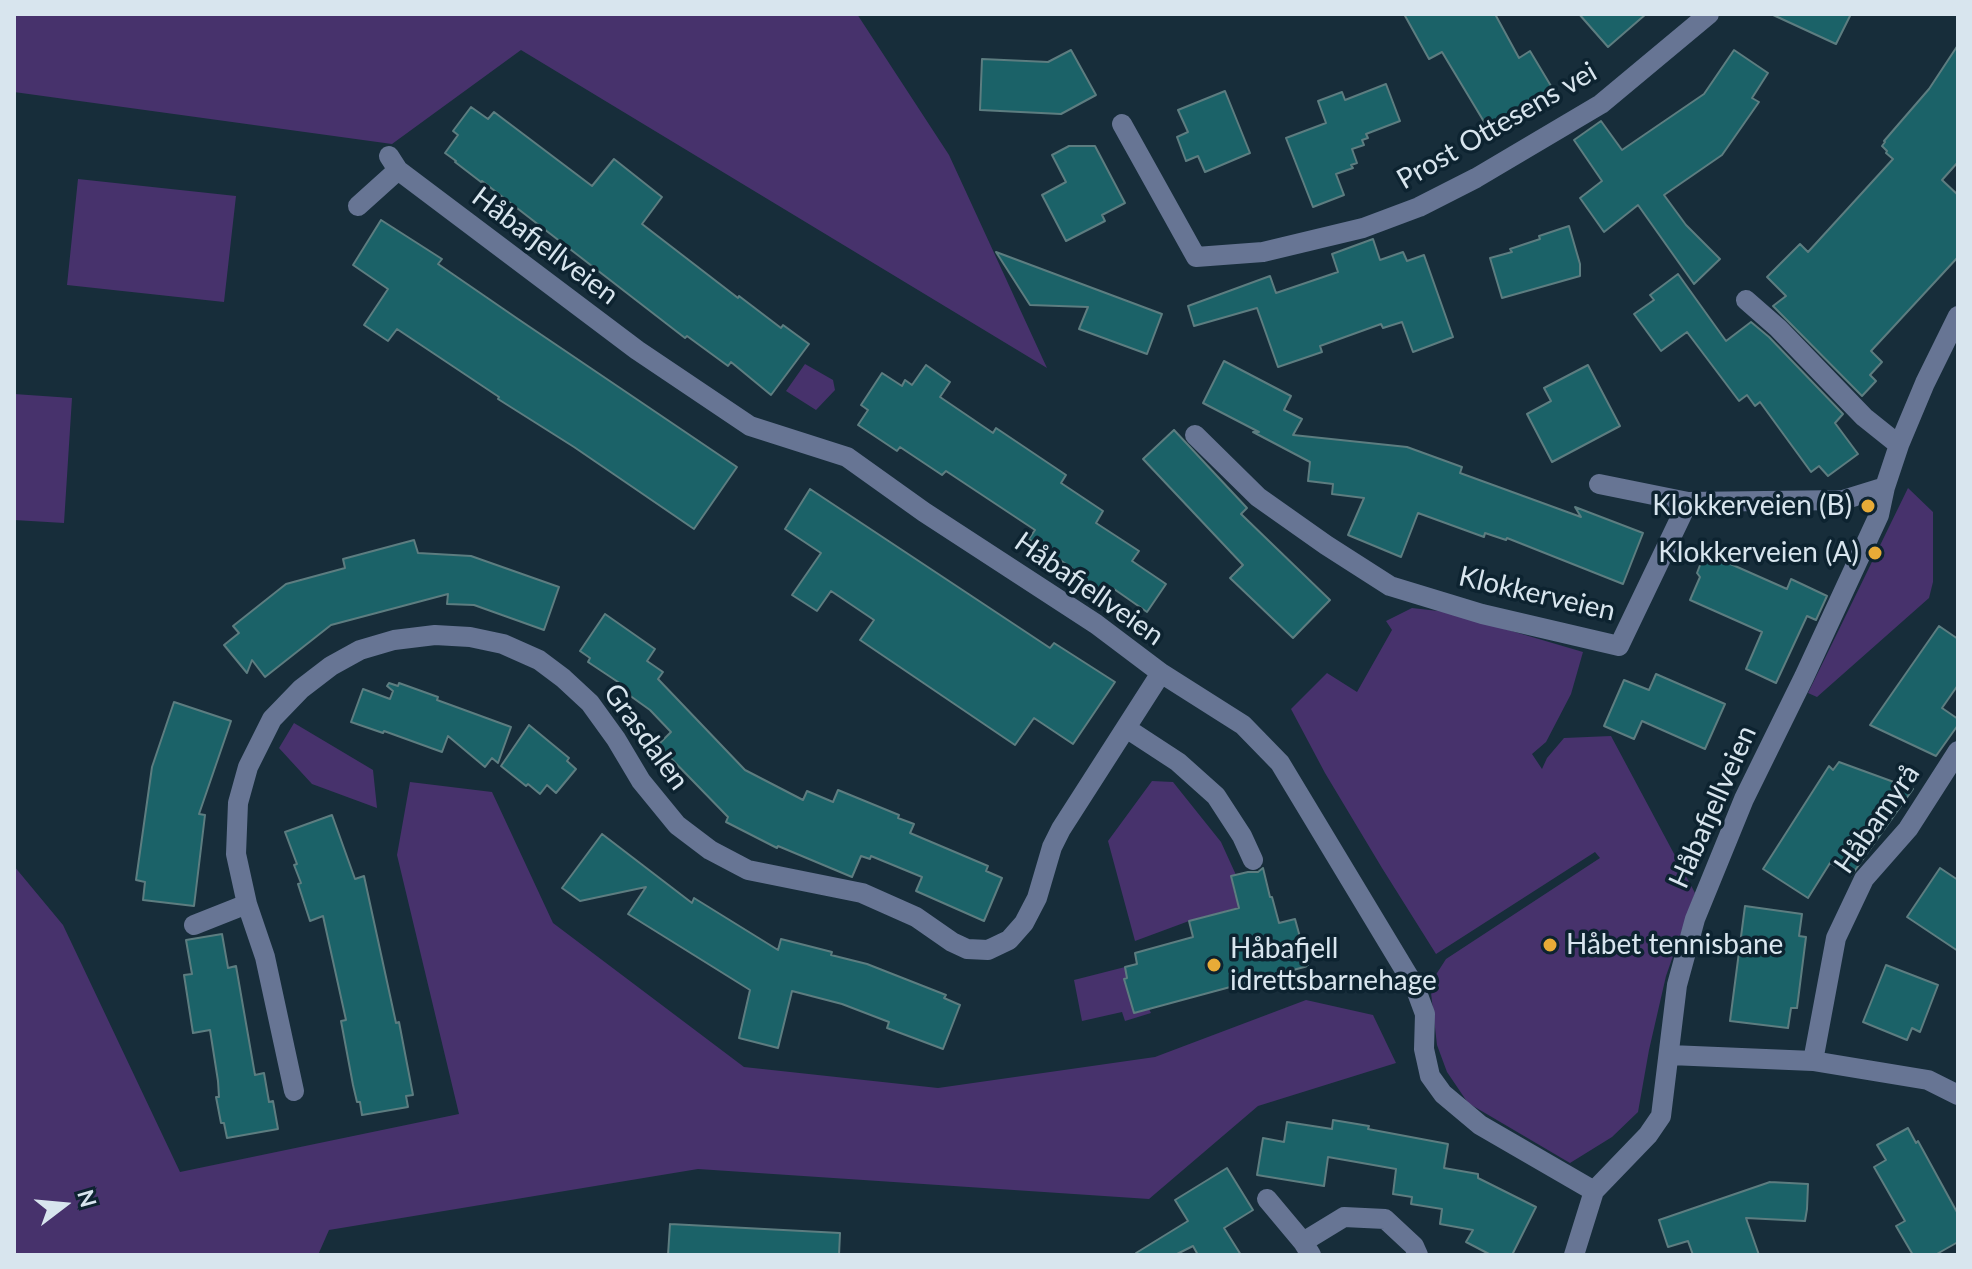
<!DOCTYPE html>
<meta charset="utf-8">
<style>
body{margin:0}
#map{position:relative;width:1972px;height:1269px;overflow:hidden;background:#172d3a;font-family:Lato,sans-serif}
canvas{display:block}
.frame{position:absolute;inset:0;border:16px solid #d8e5ee;pointer-events:none}
.north{position:absolute;left:24px;top:1165px;width:80px;height:80px;-webkit-text-stroke:6px #0d2330;paint-order:stroke;rotate:74deg;font-size:22px;font-weight:700;line-height:32px;text-align:center;color:#d8e5ee}
.north::after{content:'';display:block;margin:auto;width:28px;height:36px;background:#d8e5ee;clip-path:polygon(50% 0,100% 100%,50% 72%,0 100%)}
</style>
<div id="map">
<canvas width="1972" height="1269"></canvas>
<div class="frame"></div>
<div class="north">N</div>
</div>
<script>
const ctx = document.querySelector('canvas').getContext('2d');
ctx.lineJoin = 'round';
function fillPath(path, color) {
  ctx.fillStyle = color;
  ctx.fill(path, 'evenodd');
}
function shape(rows) {
  const path = new Path2D();
  for (const r of rows) {
    path.moveTo(r[0], r[1]);
    for (let i = 2; i < r.length; i += 2) path.lineTo(r[i], r[i + 1]);
  }
  return path;
}
function stroke(path, color, width, dash) {
  ctx.strokeStyle = color;
  ctx.lineWidth = width;
  ctx.lineCap = dash ? 'butt' : 'round';
  ctx.setLineDash(dash || []);
  ctx.stroke(path);
}
function label(font, color, halo, rows, align = 'center') {
  ctx.font = font + ' Lato,sans-serif';
  ctx.lineWidth = 7;
  ctx.setLineDash([]);
  ctx.textBaseline = 'middle';
  ctx.strokeStyle = halo;
  ctx.fillStyle = color;
  for (const [text, x, y, turn = 0] of rows) {
    ctx.save();
    ctx.translate(x, y);
    ctx.rotate((+turn || 0) * Math.PI / 180);
    ctx.textAlign = isNaN(turn) ? turn : align;
    if (halo) ctx.strokeText(text, 0, 0);
    ctx.fillText(text, 0, 0);
    ctx.restore();
  }
}
fillPath(shape([
 [14,14,857,14,949,155,1047,368,521,50,392,144,14,92],
 [78,179,236,196,224,302,67,285],
 [805,364,833,380,835,390,816,410,786,391],
 [14,394,72,398,64,523,14,520],
 [1908,488,1933,512,1933,582,1929,598,1817,697,1808,693],
 [1412,608,1447,612,1583,652,1571,694,1546,742,1532,754,1542,769,1547,758,1564,738,1611,736,1695,893,1666,976,1649,1050,1638,1112,1612,1137,1570,1163,1468,1103,1447,1072,1437,1045,1430,984,1446,959,1600,858,1595,852,1436,954,1382,868,1325,773,1291,709,1327,673,1357,692,1392,630,1386,621],
 [294,723,373,770,377,808,312,784,279,748],
 [1152,781,1173,782,1221,842,1236,875,1231,877,1235,895,1243,906,1189,921,1135,941,1108,841],
 [410,782,492,792,553,923,744,1067,938,1088,1155,1057,1306,1000,1373,1015,1396,1063,1258,1106,1149,1199,698,1169,329,1230,318,1255,14,1255,14,866,63,925,180,1172,459,1114,397,855],
 [1125,967,1127,978,1124,979,1134,1013,1149,1009,1151,1013,1125,1021,1122,1012,1082,1021,1074,980]
]), '#47326c');
const building = shape([
 [1404,14,1495,14,1519,58,1530,51,1554,91,1489,130,1442,52,1429,59,1404,14],
 [1579,14,1646,14,1608,47,1579,14],
 [1771,14,1851,14,1836,44,1771,14],
 [1958,45,1958,162,1942,180,1958,195,1958,257,1871,351,1882,362,1870,375,1876,381,1862,396,1773,306,1786,296,1767,277,1800,244,1808,252,1893,159,1886,153,1887,151,1882,146,1885,142,1884,141,1929,89,1958,45],
 [1071,50,1096,95,1061,114,980,110,982,59,1048,62,1071,50],
 [1734,50,1768,73,1752,98,1759,102,1722,155,1664,195,1686,225,1720,259,1694,284,1638,205,1604,232,1580,198,1602,181,1574,140,1601,121,1622,150,1704,94,1734,50],
 [1386,84,1400,121,1366,134,1368,138,1362,140,1364,145,1352,149,1357,163,1351,165,1353,168,1336,174,1344,195,1313,207,1286,138,1326,123,1318,101,1342,92,1345,100,1386,84],
 [1225,91,1250,153,1205,172,1198,156,1186,161,1177,137,1188,132,1178,110,1225,91],
 [471,107,488,119,494,112,592,186,614,159,662,197,642,224,738,298,739,296,781,328,783,325,809,344,771,395,731,362,728,366,687,336,685,338,482,181,481,182,455,162,456,161,445,153,458,135,453,131,471,107],
 [1069,146,1095,146,1125,203,1102,215,1105,221,1066,241,1042,195,1066,182,1052,155,1069,146],
 [381,220,442,259,438,264,518,319,737,467,694,529,574,447,498,399,499,397,397,329,388,341,364,325,388,289,353,265,381,220],
 [1569,226,1580,264,1580,276,1502,298,1490,258,1512,252,1510,249,1540,239,1539,236,1569,226],
 [1373,239,1380,260,1403,252,1407,261,1424,255,1453,337,1413,352,1402,322,1383,328,1381,324,1320,346,1322,352,1278,367,1257,308,1194,326,1188,306,1270,276,1276,293,1338,272,1332,254,1373,239],
 [996,252,1162,314,1147,354,1079,329,1088,307,1030,305,996,252],
 [1678,274,1726,341,1751,322,1769,337,1843,414,1835,423,1858,454,1828,476,1819,466,1811,472,1760,402,1755,406,1747,395,1739,401,1687,332,1661,351,1634,314,1654,300,1650,295,1678,274],
 [1224,361,1291,396,1284,410,1302,419,1293,435,1407,447,1462,467,1460,473,1581,517,1575,507,1643,533,1623,584,1507,538,1506,540,1485,533,1484,537,1418,513,1401,557,1348,535,1364,498,1332,494,1333,484,1308,481,1310,462,1253,432,1259,432,1203,403,1224,361],
 [926,365,950,382,940,397,993,433,996,428,1066,475,1061,483,1103,511,1096,523,1139,551,1132,561,1166,584,1147,612,1114,589,1103,604,1065,578,1072,568,1029,539,1035,530,946,471,942,475,900,447,897,451,858,425,868,410,861,405,882,373,902,386,905,380,912,385,926,365],
 [1588,365,1620,426,1552,462,1527,414,1551,401,1544,388,1588,365],
 [1174,430,1247,508,1241,514,1330,600,1293,638,1230,578,1243,565,1143,459,1174,430],
 [810,489,1050,648,1054,643,1115,682,1073,744,1034,718,1015,745,860,640,874,620,831,591,817,611,792,595,821,553,785,529,810,489],
 [414,540,418,553,471,556,559,587,544,630,474,605,447,604,448,594,331,625,265,677,252,660,247,673,224,645,239,633,233,626,286,584,345,568,343,559,414,540],
 [1717,558,1787,589,1791,579,1827,596,1816,620,1807,616,1776,683,1746,669,1762,632,1690,600,1700,577,1697,573,1702,560,1717,558],
 [605,614,655,649,647,661,663,672,658,679,745,770,803,800,807,791,833,802,838,790,899,815,898,818,914,824,910,833,988,866,986,871,1002,878,984,921,916,891,922,877,871,856,870,859,861,856,852,877,778,846,777,848,726,822,728,817,658,745,671,732,650,710,622,690,624,686,588,662,590,658,580,651,605,614],
 [1939,626,1958,639,1958,685,1942,708,1958,719,1958,725,1936,756,1870,725,1939,626],
 [1656,674,1725,704,1705,749,1642,721,1634,739,1604,726,1624,680,1649,690,1656,674],
 [389,683,398,686,399,683,438,697,437,700,511,727,498,763,492,758,485,767,448,736,442,752,384,731,383,733,351,722,363,689,390,699,393,691,387,686,389,683],
 [174,702,231,721,199,814,205,815,194,906,143,900,145,882,136,880,152,767,174,702],
 [529,725,569,758,567,761,576,769,556,793,547,785,540,794,528,784,526,786,501,766,529,725],
 [1839,762,1913,789,1851,876,1830,863,1808,898,1763,869,1829,766,1833,770,1839,762],
 [332,815,355,879,364,876,396,1023,399,1022,413,1095,406,1096,408,1107,362,1115,360,1102,357,1102,353,1085,341,1021,346,1020,323,916,310,921,298,884,301,883,294,865,297,864,285,832,332,815],
 [602,834,692,903,694,898,778,950,781,939,832,952,831,955,867,964,946,995,944,998,960,1005,943,1049,887,1028,889,1022,842,1004,792,991,778,1048,739,1038,750,990,628,914,646,887,580,901,562,888,602,834],
 [1263,868,1270,897,1272,897,1279,923,1295,919,1308,966,1134,1013,1124,979,1127,978,1125,967,1137,964,1135,953,1193,937,1189,921,1239,908,1231,876,1248,872,1258,872,1263,868],
 [1940,868,1958,880,1958,951,1907,917,1940,868],
 [1745,906,1802,914,1799,936,1806,937,1797,1008,1791,1008,1788,1028,1730,1021,1745,906],
 [222,934,228,968,236,966,255,1075,264,1073,269,1102,273,1101,278,1129,227,1138,224,1123,221,1123,216,1097,219,1097,218,1081,210,1030,193,1033,184,975,192,974,186,940,222,934],
 [1886,965,1938,985,1920,1032,1912,1028,1907,1040,1863,1022,1886,965],
 [1333,1120,1369,1126,1368,1129,1448,1144,1444,1168,1478,1174,1478,1178,1536,1207,1512,1255,1491,1255,1466,1242,1473,1230,1440,1224,1442,1209,1411,1204,1412,1197,1393,1194,1396,1169,1328,1157,1324,1186,1257,1175,1263,1138,1284,1142,1287,1122,1332,1129,1333,1120],
 [1908,1128,1916,1143,1918,1141,1958,1214,1958,1242,1935,1255,1913,1255,1896,1226,1905,1221,1874,1167,1886,1160,1877,1145,1908,1128],
 [1227,1168,1253,1210,1224,1228,1241,1255,1198,1255,1193,1246,1175,1255,1137,1255,1136,1253,1188,1221,1175,1200,1227,1168],
 [1770,1182,1808,1184,1807,1209,1805,1221,1746,1218,1759,1255,1693,1255,1688,1241,1668,1247,1659,1220,1770,1182],
 [670,1224,840,1233,839,1255,668,1255,670,1224]
]);
fillPath(building, '#1b6268');
stroke(building, '#5d7d80', 2);
stroke(shape([
 [1122,124,1196,257,1263,252,1363,228,1419,207,1476,178,1601,104,1709,14],
 [389,156,398,170,637,350,750,426,847,457,924,512,1096,624,1161,673,1243,725,1280,763,1415,987,1425,1014,1424,1049,1430,1076,1443,1094,1480,1125,1594,1191],
 [358,206,398,170],
 [1746,300,1778,328,1864,417,1899,445],
 [1195,435,1258,497,1326,545,1390,586,1482,614,1619,646,1688,502,1843,500,1885,487],
 [1599,484,1688,502],
 [1126,728,1178,762,1216,796,1242,836,1253,860],
 [194,925,247,904],
 [1670,1055,1813,1061,1928,1080,1958,1095],
 [1813,1061,1836,938,1864,879,1908,829,1958,751],
 [294,1091,265,957,247,904,236,854,238,803,248,767,272,719,301,689,331,666,360,650,394,640,435,635,470,637,503,644,539,660,563,678,590,703,616,739,641,781,677,825,710,850,748,870,862,893,916,917,952,942,967,949,988,950,1009,940,1024,923,1037,898,1052,847,1061,829,1161,673],
 [1267,1199,1303,1242,1311,1255],
 [1303,1242,1344,1217,1385,1219,1414,1246,1418,1255],
 [1574,1255,1594,1191,1648,1135,1661,1116,1677,985,1695,919,1744,799,1804,677,1879,515,1885,487,1899,445,1925,383,1958,316]
]), '#677594', 20);
for (const [x, y, r, color] of [
 [1868,506,8,"#e8ab37"],
 [1875,553,8,"#e8ab37"],
 [1550,945,8,"#e8ab37"],
 [1214,965,8,"#e8ab37"]
]) {
  const dot = new Path2D();
  dot.arc(x, y, r, 0, 2 * Math.PI);
  ctx.fillStyle = color;
  ctx.fill(dot);
  stroke(dot, '#0d2330', 3);
}
label('28px', '#d8e5ee', '#0d2330', [
 ["Prost Ottesens vei",1497,126,-30],
 ["Håbafjellveien",545,246,37],
 ["Håbafjellveien",1089,589,35],
 ["Klokkerveien",1537,594,13],
 ["Grasdalen",646,737,54],
 ["Håbafjellveien",1713,807,-66],
 ["Håbamyrå",1877,819,-55]
]);
label('28px', '#d8e5ee', '#0d2330', [
 ["Klokkerveien (B)",1852,506],
 ["Klokkerveien (A)",1859,553],
 ["Håbet tennisbane",1566,945,"left"],
 ["Håbafjell",1230,949,"left"],
 ["idrettsbarnehage",1230,981,"left"]
], 'right');
</script>
